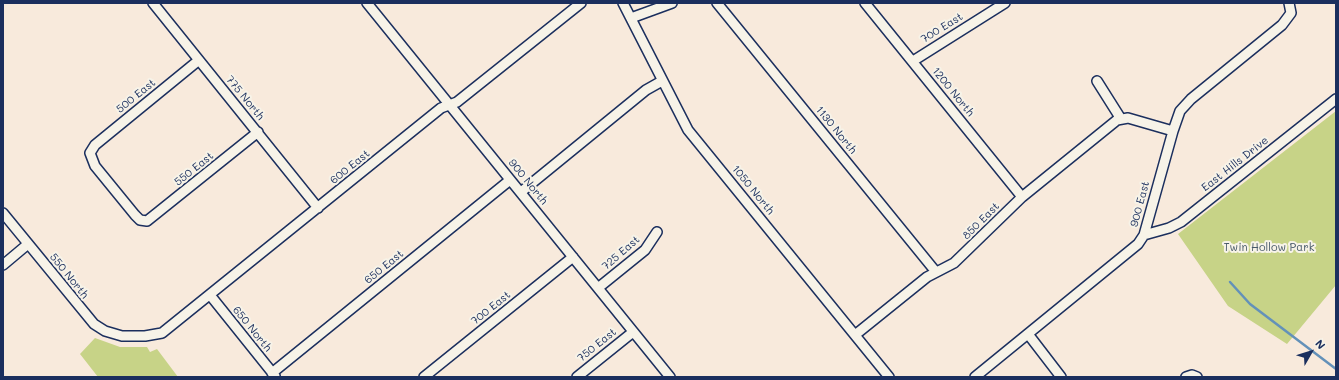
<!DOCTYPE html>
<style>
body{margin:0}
#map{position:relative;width:1339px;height:380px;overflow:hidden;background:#f8eadc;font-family:Mali,sans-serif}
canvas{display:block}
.frame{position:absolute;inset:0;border:4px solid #1b2f5e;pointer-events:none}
.north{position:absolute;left:1291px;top:332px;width:40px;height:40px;-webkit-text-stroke:3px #f7f3e8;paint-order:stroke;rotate:51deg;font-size:11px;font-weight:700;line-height:16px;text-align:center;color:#1b2f5e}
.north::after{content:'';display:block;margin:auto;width:14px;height:18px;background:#1b2f5e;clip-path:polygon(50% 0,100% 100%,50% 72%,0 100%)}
</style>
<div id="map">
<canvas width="1339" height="380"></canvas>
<div class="frame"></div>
<div class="north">N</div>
</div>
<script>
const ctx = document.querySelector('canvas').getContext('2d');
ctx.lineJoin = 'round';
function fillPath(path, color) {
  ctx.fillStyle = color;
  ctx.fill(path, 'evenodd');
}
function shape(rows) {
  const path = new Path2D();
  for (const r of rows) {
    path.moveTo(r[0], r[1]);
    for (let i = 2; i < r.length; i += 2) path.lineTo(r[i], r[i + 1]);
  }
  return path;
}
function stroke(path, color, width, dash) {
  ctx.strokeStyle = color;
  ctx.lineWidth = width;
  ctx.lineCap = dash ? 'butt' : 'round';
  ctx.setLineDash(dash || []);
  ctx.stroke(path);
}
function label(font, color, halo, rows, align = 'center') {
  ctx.font = font + ' Mali,sans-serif';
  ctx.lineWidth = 4;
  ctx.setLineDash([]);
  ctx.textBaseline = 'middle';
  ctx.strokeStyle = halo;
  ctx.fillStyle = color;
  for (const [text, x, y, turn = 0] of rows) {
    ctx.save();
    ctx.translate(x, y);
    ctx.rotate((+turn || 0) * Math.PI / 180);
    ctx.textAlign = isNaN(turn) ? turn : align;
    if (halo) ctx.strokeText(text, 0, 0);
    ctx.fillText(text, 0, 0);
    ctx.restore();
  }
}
fillPath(shape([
 [1336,111,1336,285,1287,344,1228,306,1178,234],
 [95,338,120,347,147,347,150,352,157,349,178,377,98,377,80,354]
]), '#c7d387');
stroke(shape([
 [1230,282,1250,304,1336,369]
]), '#6391b9', 2.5);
const minor = shape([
 [153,3,318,208],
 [367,3,670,377],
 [623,3,688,130,889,377],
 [717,3,936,272],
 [865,3,1022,197],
 [631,18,672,3],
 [199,60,95,145,90,153,95,166,135,215,140,220,147,221,258,132],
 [913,61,1005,3],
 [1097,81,1121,119],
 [521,192,646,90,662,81],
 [3,213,94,324,105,331,122,336,145,336,162,333,441,108,457,102,581,3],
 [1144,235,1169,228,1181,222,1336,99],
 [3,265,28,244],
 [598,288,645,250,657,232],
 [210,295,275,376],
 [1028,334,1061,377],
 [855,335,927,277,954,263,1022,197,1117,120,1128,118,1173,131],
 [272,373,510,180],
 [424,377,573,257],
 [577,377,633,332],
 [975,377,1138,244,1144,235,1173,131,1180,111,1191,99,1282,25,1291,13,1289,3],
 [1186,377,1192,375,1197,377]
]);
stroke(minor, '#1b2f5e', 12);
stroke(minor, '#f7f3e8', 9);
label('11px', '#1b2f5e', '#f7f3e8', [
 ["700 East",942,28,-32],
 ["1200 North",953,92,51],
 ["500 East",136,96,-39],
 ["775 North",245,98,51],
 ["1130 North",836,130,51],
 ["East Hills Drive",1235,164,-38],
 ["600 East",350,167,-39],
 ["550 East",194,169,-39],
 ["900 North",528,182,51],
 ["1050 North",753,190,51],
 ["900 East",1140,204,-75],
 ["850 East",981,221,-45],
 ["725 East",621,253,-41],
 ["650 East",384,267,-39],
 ["550 North",69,276,51],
 ["700 East",491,308,-39],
 ["650 North",252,329,51],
 ["750 East",597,345,-39]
]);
label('11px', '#465868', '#f7f3e8', [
 ["Twin Hollow Park",1269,248]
]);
</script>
